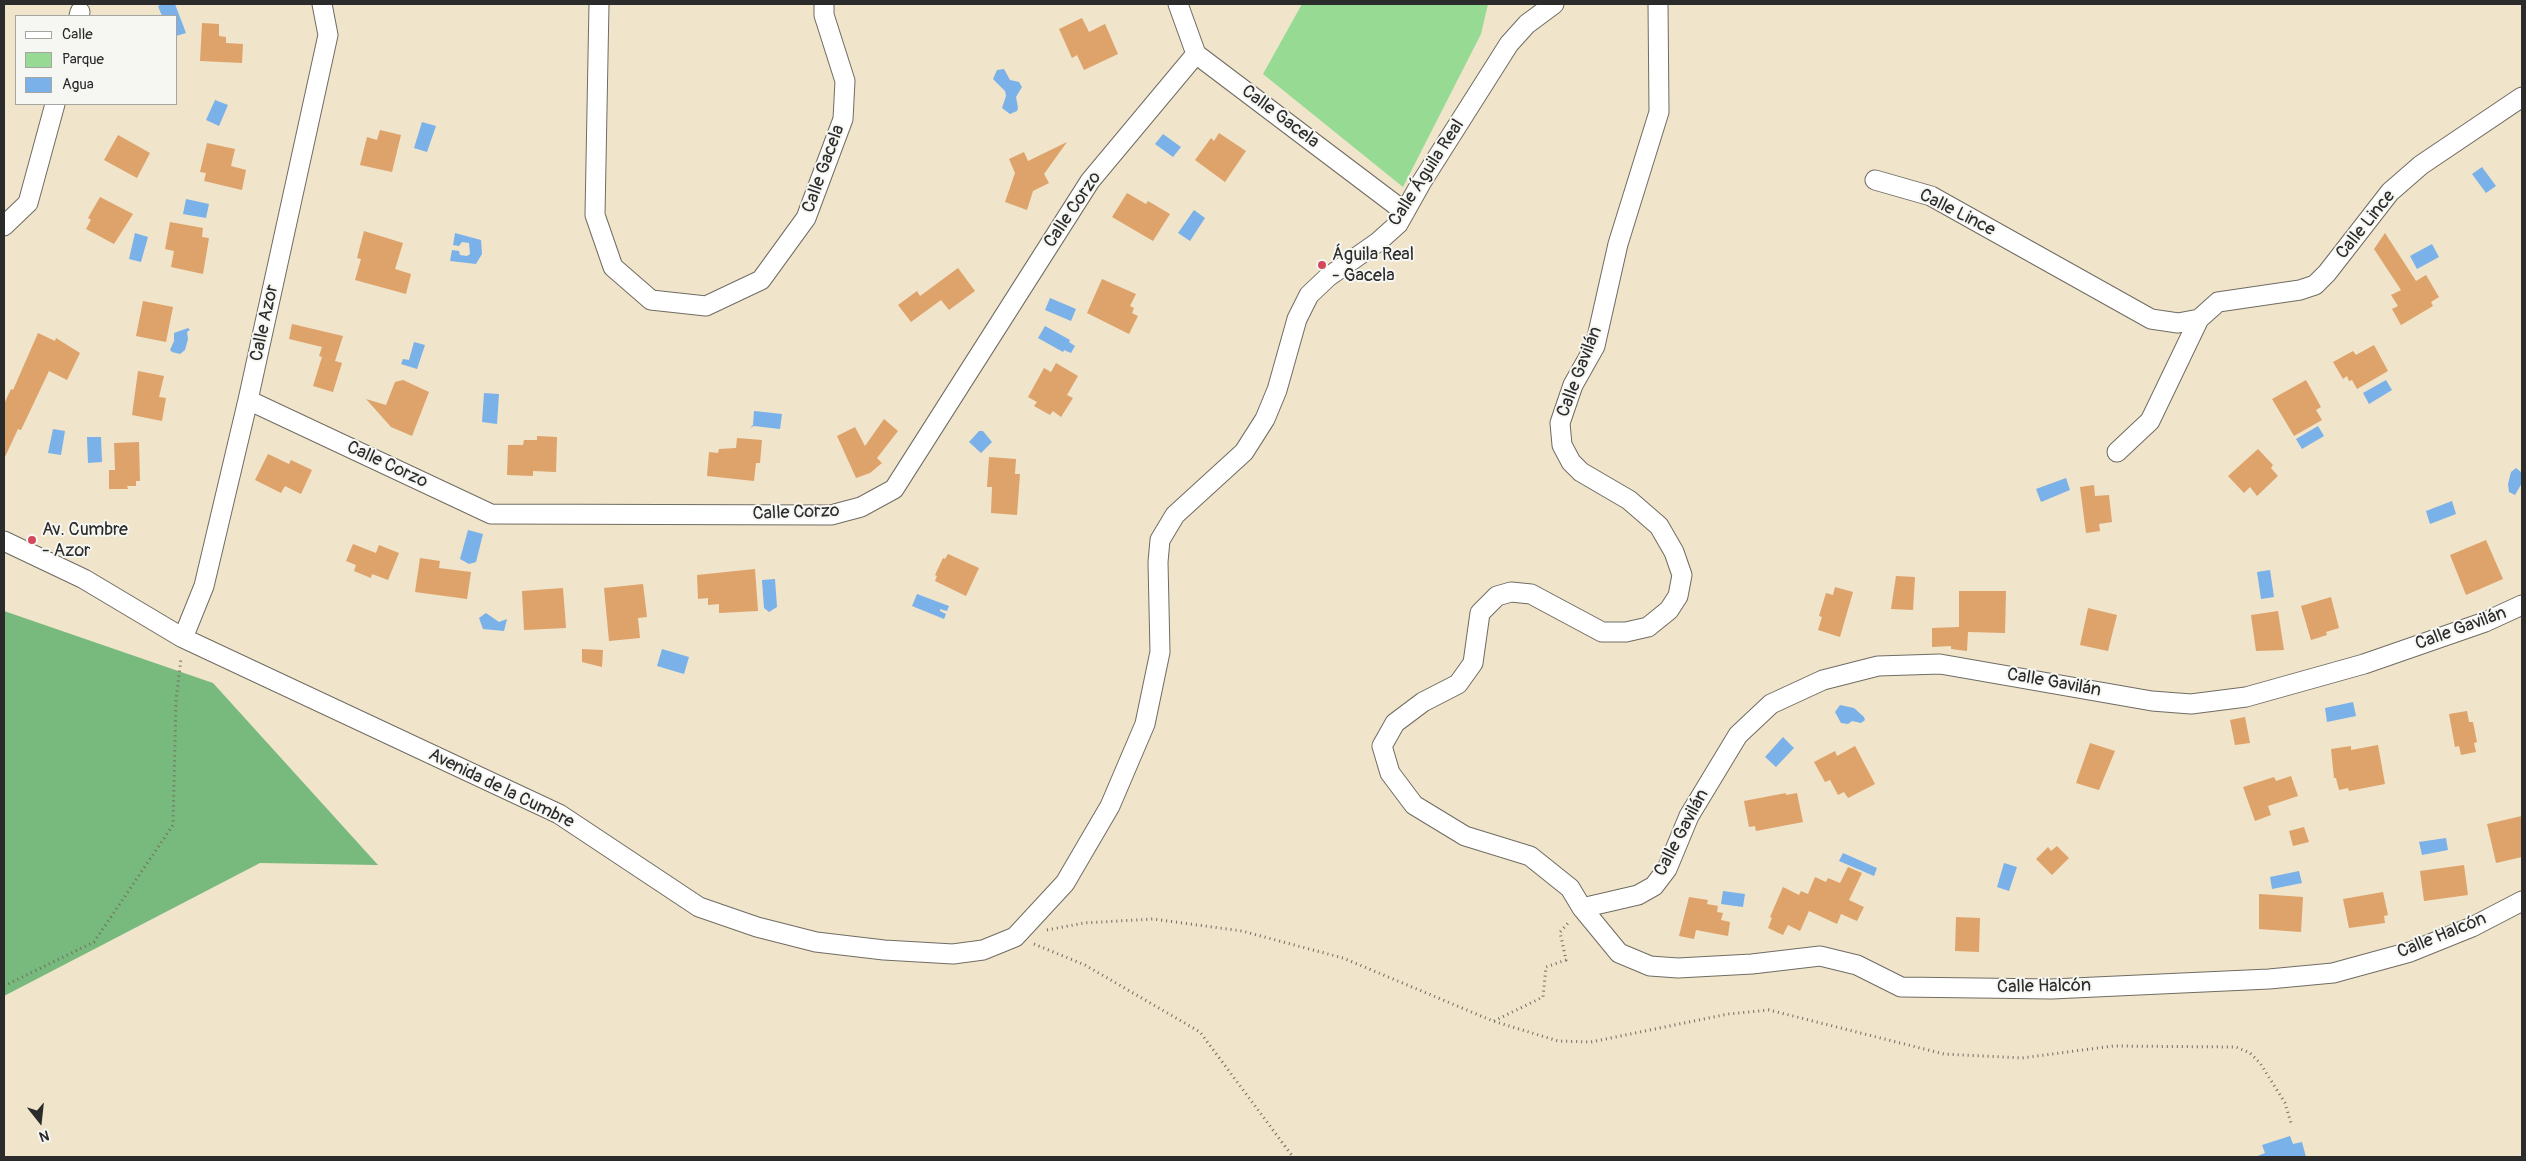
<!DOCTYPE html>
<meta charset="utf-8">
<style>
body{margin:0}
#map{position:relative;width:2526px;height:1161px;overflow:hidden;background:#f0e4ca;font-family:Pangolin,sans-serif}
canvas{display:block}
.frame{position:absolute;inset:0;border:5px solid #2b2b2b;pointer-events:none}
.legend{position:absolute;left:15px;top:15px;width:162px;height:90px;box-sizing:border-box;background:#f6f6f2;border:1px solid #a5a5a2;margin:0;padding:6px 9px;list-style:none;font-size:15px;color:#2b2b2b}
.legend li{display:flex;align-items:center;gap:10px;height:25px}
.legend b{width:25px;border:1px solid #a5a5a2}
.north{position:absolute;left:15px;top:1096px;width:50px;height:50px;-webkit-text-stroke:4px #f6f6f2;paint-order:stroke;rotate:164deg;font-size:14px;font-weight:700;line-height:20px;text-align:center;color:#2b2b2b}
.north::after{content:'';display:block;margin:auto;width:18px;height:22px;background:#2b2b2b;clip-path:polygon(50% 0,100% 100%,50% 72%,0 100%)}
</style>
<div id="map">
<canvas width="2526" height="1161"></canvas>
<div class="frame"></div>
<ul class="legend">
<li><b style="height:6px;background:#fff"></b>Calle</li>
<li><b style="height:14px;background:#96da93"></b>Parque</li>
<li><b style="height:14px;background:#79b1e8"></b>Agua</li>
</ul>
<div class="north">N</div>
</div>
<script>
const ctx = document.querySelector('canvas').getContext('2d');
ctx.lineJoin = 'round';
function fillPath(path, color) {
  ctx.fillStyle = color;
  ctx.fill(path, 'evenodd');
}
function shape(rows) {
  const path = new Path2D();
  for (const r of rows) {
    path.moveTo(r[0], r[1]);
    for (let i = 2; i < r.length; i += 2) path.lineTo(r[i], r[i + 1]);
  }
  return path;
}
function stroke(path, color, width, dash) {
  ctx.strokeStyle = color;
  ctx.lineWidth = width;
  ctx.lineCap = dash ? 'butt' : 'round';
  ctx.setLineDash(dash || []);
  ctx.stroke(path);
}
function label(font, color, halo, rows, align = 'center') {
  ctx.font = font + ' Pangolin,sans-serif';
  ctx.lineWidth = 4;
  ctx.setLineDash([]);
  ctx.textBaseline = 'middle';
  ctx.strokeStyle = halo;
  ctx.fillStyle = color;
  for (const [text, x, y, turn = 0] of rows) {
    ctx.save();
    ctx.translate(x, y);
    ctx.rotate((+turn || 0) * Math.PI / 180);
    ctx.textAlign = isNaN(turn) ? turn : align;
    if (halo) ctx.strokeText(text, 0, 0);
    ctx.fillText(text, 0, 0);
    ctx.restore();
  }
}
fillPath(shape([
 [1302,4,1488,4,1481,34,1403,187,1263,74]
]), '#96da93');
fillPath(shape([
 [4,611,213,683,378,865,260,863,4,996]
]), '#78ba7d');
fillPath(shape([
 [163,4,175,4,186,33,176,36,176,16,162,16,158,6],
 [1004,69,1010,80,1019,82,1022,87,1016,97,1018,108,1017,111,1010,114,1002,108,1006,96,1005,91,993,79,997,70],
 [215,100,228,105,219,126,206,120],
 [422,122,436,126,427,152,414,148],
 [1163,134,1181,147,1173,157,1155,144],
 [2482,167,2496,186,2486,193,2472,174],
 [186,199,209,204,206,218,183,214],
 [1194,210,1205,218,1190,241,1178,233],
 [135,233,148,237,141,262,129,259],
 [455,233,481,240,482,254,476,264,450,261,452,250,459,251,460,255,467,256,470,254,469,243,462,242,459,246,453,245],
 [2432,244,2439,257,2417,269,2410,256],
 [1050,298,1076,309,1071,321,1045,310],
 [1045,326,1070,340,1069,342,1075,346,1071,353,1064,350,1063,352,1038,338],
 [188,328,190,330,187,332,188,339,185,350,180,354,172,352,170,350,174,341,174,333],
 [414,342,425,345,417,369,401,364,403,359,409,360],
 [2386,380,2392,390,2369,404,2363,393],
 [484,393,499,394,497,424,482,422],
 [754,411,782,414,780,429,754,426,750,428,753,425],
 [2318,426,2324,436,2302,449,2296,439],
 [53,429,65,431,61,455,48,453],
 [979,431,983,431,992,442,981,453,969,442],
 [87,437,101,437,102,462,88,463],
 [2516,468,2522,473,2522,483,2515,495,2509,492,2508,484,2511,472],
 [2066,478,2070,490,2041,502,2036,489],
 [2452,501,2456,514,2430,524,2426,511],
 [468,530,483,534,476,562,469,564,460,559],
 [2270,570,2274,597,2261,599,2257,572],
 [775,579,777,607,769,612,764,608,762,580],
 [917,594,949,606,947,611,940,609,940,611,946,614,944,619,912,606],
 [486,613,499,622,507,619,504,631,483,629,479,618],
 [662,649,689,657,684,674,657,666],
 [2353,702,2356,716,2327,722,2325,708],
 [1840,705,1854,708,1864,717,1865,720,1861,723,1852,721,1848,724,1841,723,1835,712],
 [1783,737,1794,748,1776,767,1765,757],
 [2446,838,2448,850,2422,855,2419,842],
 [1843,853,1877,868,1874,876,1839,861],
 [2004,863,2017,867,2009,891,1997,887],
 [2299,871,2302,883,2272,889,2270,877],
 [1723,891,1745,894,1743,907,1721,904],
 [2290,1136,2293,1144,2302,1142,2306,1157,2255,1157,2265,1153,2262,1145]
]), '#79b1e8');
fillPath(shape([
 [1082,18,1089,32,1105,24,1118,54,1084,70,1077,55,1072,58,1059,29],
 [202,23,219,24,219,36,226,37,226,43,243,44,242,63,200,61],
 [380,130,401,135,392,172,360,165,367,137,377,140],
 [1219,133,1246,151,1225,182,1195,160,1211,138,1214,141],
 [118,135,150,153,137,178,104,160],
 [1067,142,1044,174,1049,183,1033,191,1027,210,1005,202,1015,173,1009,159,1024,152,1028,161],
 [207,143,235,149,231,166,246,170,242,190,204,181,206,173,200,172],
 [1127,193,1146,204,1148,201,1170,214,1153,241,1112,217],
 [100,197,133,214,114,244,86,229,91,220,88,218],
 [170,222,203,228,202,237,209,238,203,274,171,267,174,251,165,249],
 [364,231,403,243,395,269,411,274,406,294,355,280,361,259,357,258],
 [2385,233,2416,281,2426,275,2439,297,2431,302,2433,306,2401,325,2392,309,2398,306,2391,295,2401,290,2374,249],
 [958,268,975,291,949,310,941,300,911,322,898,305,917,291,920,296],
 [1102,279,1136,294,1130,306,1134,308,1132,313,1138,316,1129,334,1087,313],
 [143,301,173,307,166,342,136,336],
 [292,324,343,336,335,361,342,363,333,392,313,386,322,357,319,356,322,347,289,339],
 [38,333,55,341,56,338,80,353,67,380,49,371,21,430,18,429,4,459,4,404,11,389,13,390],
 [2374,345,2388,371,2357,389,2352,380,2349,381,2347,376,2343,379,2333,362,2353,351,2356,355],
 [1056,363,1078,376,1067,395,1073,398,1061,417,1053,411,1050,415,1034,406,1037,402,1028,397,1044,368,1051,372],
 [138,371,164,376,159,397,166,398,162,421,132,415],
 [403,380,429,392,412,436,391,427,366,399,386,405,395,382],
 [2306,380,2321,407,2316,410,2322,420,2294,436,2272,399],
 [884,419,898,431,877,458,882,463,870,473,856,478,837,436,855,427,865,446],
 [537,436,557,437,556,472,533,471,533,476,507,475,508,445,523,445,524,440,537,440],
 [737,438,762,440,760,463,756,463,754,481,707,476,709,452,718,453,719,449,736,448],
 [139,442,140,481,136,481,136,486,127,486,128,489,109,489,109,470,115,470,114,443],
 [2258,449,2273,465,2271,468,2278,476,2257,496,2250,487,2244,493,2228,476],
 [268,454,289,464,291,460,312,470,301,494,285,486,281,493,255,480],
 [989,457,1016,459,1015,474,1020,474,1017,515,991,513,992,487,987,487],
 [2094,485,2095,496,2109,495,2112,522,2099,524,2100,531,2086,533,2080,487],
 [2486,540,2503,579,2466,595,2450,555],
 [353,544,376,553,379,545,399,553,388,580,372,574,371,578,354,571,356,565,346,561],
 [948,554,979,568,966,596,935,581,937,576,935,575,943,558,945,559],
 [420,558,440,561,439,568,471,572,467,599,415,592],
 [755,569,758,611,719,613,719,604,708,605,708,598,698,599,697,575],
 [1896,576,1915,577,1913,610,1891,609],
 [643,584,647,617,638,618,640,638,609,641,604,588],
 [1835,587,1853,592,1840,637,1818,630,1822,617,1819,616,1826,593,1833,595],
 [563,588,566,628,524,630,522,591],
 [1959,591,2006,591,2005,633,1968,632,1967,651,1951,649,1951,646,1932,647,1932,628,1959,627],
 [2331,597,2339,628,2326,632,2327,635,2311,640,2301,606],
 [2088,608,2117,615,2108,651,2080,645],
 [2278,611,2284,650,2256,651,2251,615],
 [582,649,603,650,602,667,582,662],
 [2467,711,2469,722,2473,722,2477,742,2474,743,2476,752,2461,755,2459,746,2455,747,2449,714],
 [2245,717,2250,743,2235,745,2230,720],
 [2090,743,2115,751,2099,790,2076,783],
 [2378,745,2385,784,2349,791,2348,788,2339,790,2336,778,2334,778,2331,749,2351,746,2351,750],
 [1855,746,1875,784,1848,798,1844,792,1838,795,1830,780,1825,782,1814,762,1835,751,1837,756],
 [2291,776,2298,796,2268,806,2271,815,2255,821,2243,787,2274,777,2276,781],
 [1786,793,1786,795,1797,793,1803,822,1756,831,1755,826,1749,827,1744,801],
 [2522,816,2522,857,2496,863,2487,824],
 [2304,827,2309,842,2293,846,2289,831],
 [2057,846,2069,858,2052,875,2036,859,2048,847,2051,851],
 [2464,865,2468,895,2424,901,2420,871],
 [1848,867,1862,873,1849,900,1864,907,1857,921,1841,914,1837,924,1809,911,1800,931,1788,925,1783,935,1768,928,1772,918,1770,917,1783,887,1799,895,1801,891,1808,894,1815,877,1826,882,1828,878,1840,883],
 [2383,892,2388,915,2384,916,2385,923,2349,928,2343,899],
 [2259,894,2303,897,2301,932,2259,929],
 [1689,897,1708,900,1707,904,1718,906,1717,912,1723,913,1721,920,1730,922,1728,936,1696,930,1694,939,1679,936],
 [1956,917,1980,918,1979,952,1955,951]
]), '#dea26b');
const minor = shape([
 [599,4,595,215,613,267,651,300,706,306,761,280,806,218,843,119,845,81,824,15,824,4],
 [1178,4,1196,54,1405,212],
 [1658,4,1659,112,1618,244,1595,346,1573,385,1560,423,1562,445,1571,462,1581,472,1629,500,1659,526,1674,552,1682,575,1678,596,1669,610,1648,627,1626,632,1602,632,1531,594,1511,592,1497,596,1480,613,1473,663,1458,684,1423,702,1395,723,1382,746,1390,773,1414,805,1465,836,1530,856,1570,888,1582,908,1638,895,1654,886,1667,869,1689,816,1738,735,1771,704,1823,680,1878,666,1940,664,2152,701,2191,704,2246,697,2364,664,2485,622,2522,605],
 [79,16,80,12],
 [1875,180,1931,196,2151,319,2178,323,2199,319,2218,302,2300,290,2315,285,2327,273,2390,192,2421,165,2522,97],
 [4,226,28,203,55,104],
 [248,400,491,514,831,515,861,507,894,489,1090,181,1196,54],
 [2117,452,2150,421,2199,319],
 [4,541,84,579,183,638,559,814,699,907,757,927,816,942,884,950,953,954,983,950,1015,937,1065,883,1110,806,1145,724,1160,652,1158,562,1160,540,1175,515,1244,452,1265,419,1277,390,1297,319,1309,295,1328,277,1378,242,1398,224,1421,183,1509,44,1527,24,1554,4],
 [183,638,204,586,248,400,328,35,322,4],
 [1582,908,1619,953,1650,966,1678,968,1752,964,1820,956,1857,965,1901,987,2052,989,2269,979,2333,973,2410,952,2472,927,2522,901]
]);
stroke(minor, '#706c63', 21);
stroke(shape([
 [1047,930,1084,923,1153,919,1242,931,1343,958,1493,1021,1558,1041,1591,1042,1728,1014,1769,1010,1944,1054,2022,1058,2113,1046,2236,1047,2250,1053,2260,1063,2285,1103,2291,1123],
 [1034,944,1085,965,1200,1032,1293,1157],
 [4,986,94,942,173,825,176,701,181,658],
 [1494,1021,1543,997,1546,967,1566,960,1560,932,1569,922]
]), '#706c63', 3, [1, 4]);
stroke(minor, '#fff', 19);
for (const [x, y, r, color] of [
 [1322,265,5,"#d1495b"],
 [32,540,5,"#d1495b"]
]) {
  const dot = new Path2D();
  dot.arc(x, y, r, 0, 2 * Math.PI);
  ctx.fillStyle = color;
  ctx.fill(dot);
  stroke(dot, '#f6f6f2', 2);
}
label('18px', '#2b2b2b', '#f6f6f2', [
 ["Calle Gacela",1280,117,37],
 ["Calle Gacela",824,169,-70],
 ["Calle Águila Real",1427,173,-57],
 ["Calle Corzo",1073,210,-56],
 ["Calle Lince",1957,213,27],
 ["Calle Lince",2366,225,-51],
 ["Calle Azor",265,323,-78],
 ["Calle Gavilán",1580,372,-69],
 ["Calle Corzo",387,465,25],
 ["Calle Corzo",796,513,-2],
 ["Calle Gavilán",2461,629,-20],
 ["Calle Gavilán",2054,683,10],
 ["Avenida de la Cumbre",501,789,26],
 ["Calle Gavilán",1682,833,-62],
 ["Calle Halcón",2442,936,-22],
 ["Calle Halcón",2044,987,-1]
]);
label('18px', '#2b2b2b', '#f6f6f2', [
 ["Águila Real",1332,255],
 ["- Gacela",1332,276],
 ["Av. Cumbre",42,530],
 ["- Azor",42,551]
], 'left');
</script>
